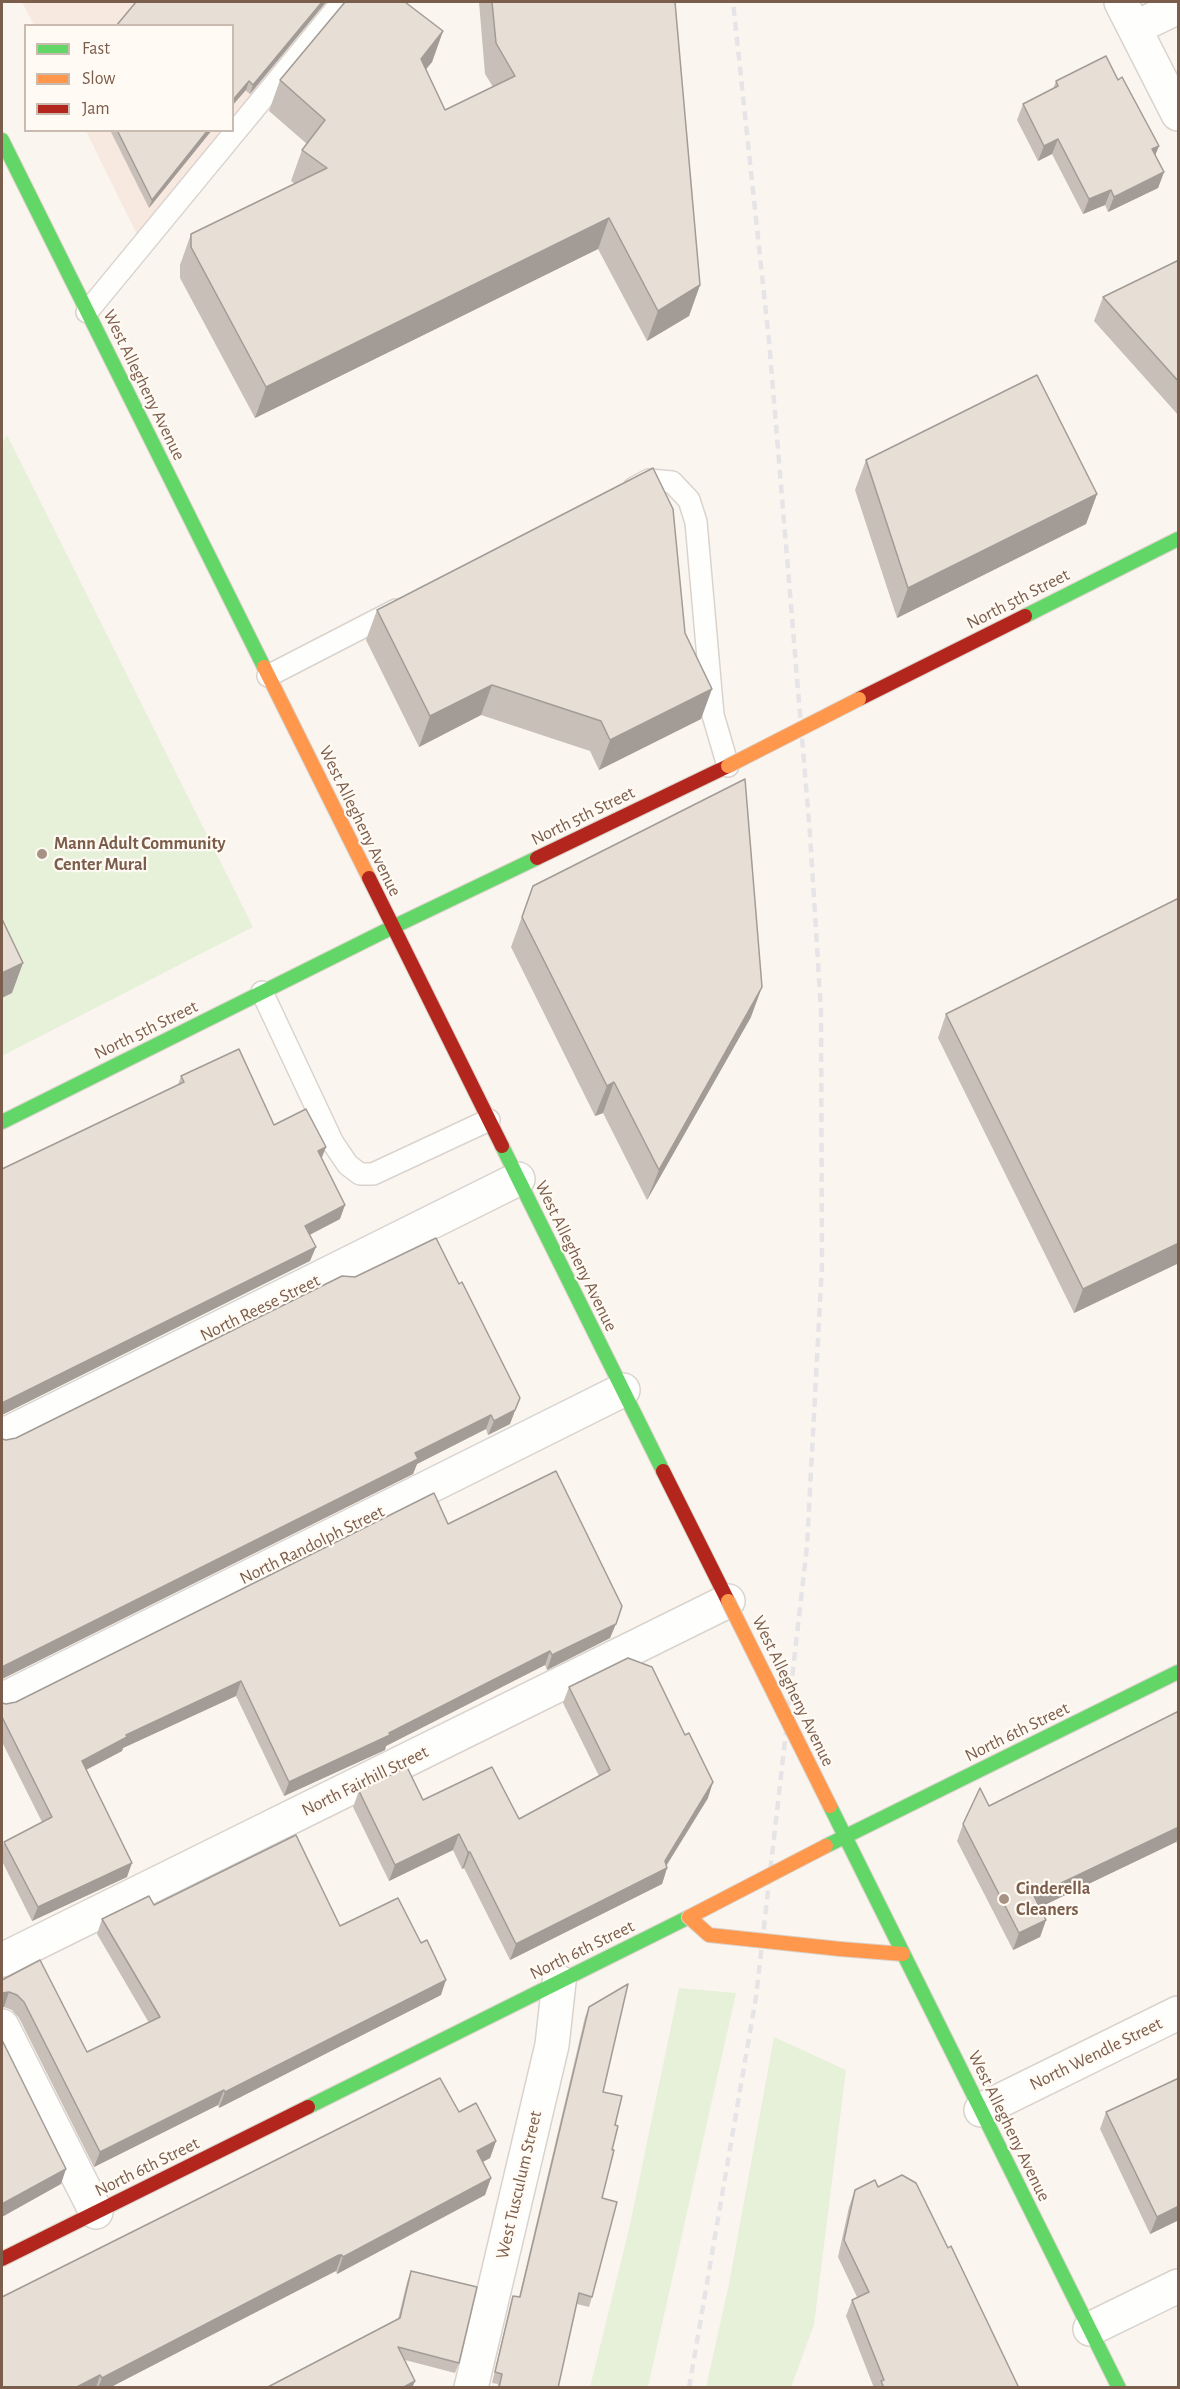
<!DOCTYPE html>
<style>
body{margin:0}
#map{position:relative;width:1180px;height:2389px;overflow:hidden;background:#faf6ef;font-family:"Alegreya Sans",sans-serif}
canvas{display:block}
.frame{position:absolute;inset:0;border:3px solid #7b5d4b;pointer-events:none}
.legend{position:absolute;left:24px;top:24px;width:210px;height:108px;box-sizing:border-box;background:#fffaf3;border:2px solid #cabbb0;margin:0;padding:8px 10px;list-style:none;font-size:18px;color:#7b5d4b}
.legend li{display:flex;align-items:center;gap:12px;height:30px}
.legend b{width:30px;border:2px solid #cabbb0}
</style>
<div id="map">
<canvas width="1180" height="2389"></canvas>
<div class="frame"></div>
<ul class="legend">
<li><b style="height:8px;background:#63d668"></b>Fast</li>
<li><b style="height:8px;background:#ff974d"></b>Slow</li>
<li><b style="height:8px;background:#b3261e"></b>Jam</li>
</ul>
</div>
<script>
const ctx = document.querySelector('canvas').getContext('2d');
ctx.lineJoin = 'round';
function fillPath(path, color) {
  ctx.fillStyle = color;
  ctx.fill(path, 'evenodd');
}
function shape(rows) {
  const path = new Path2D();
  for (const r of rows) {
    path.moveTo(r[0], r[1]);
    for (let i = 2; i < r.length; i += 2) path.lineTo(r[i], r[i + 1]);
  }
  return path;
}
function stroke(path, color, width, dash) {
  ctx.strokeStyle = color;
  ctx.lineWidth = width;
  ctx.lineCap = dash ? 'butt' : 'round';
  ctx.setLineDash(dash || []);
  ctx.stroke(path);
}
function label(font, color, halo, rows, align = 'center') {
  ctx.font = font + ' "Alegreya Sans",sans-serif';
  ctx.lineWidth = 4.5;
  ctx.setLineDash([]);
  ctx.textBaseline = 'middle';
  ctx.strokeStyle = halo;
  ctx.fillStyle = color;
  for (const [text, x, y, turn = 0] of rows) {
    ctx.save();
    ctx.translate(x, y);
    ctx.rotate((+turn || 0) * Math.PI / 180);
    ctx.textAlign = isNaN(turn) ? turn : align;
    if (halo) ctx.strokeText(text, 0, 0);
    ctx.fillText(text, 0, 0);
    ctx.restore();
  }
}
fillPath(shape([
 [22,2,360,2,147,255,86,131,232,130,232,26,34,25]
]), '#f7e8e0');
fillPath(shape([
 [7,435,253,927,2,1056,2,443],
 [679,1988,736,1993,648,2387,590,2387,629,2229],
 [774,2037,846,2070,814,2325,791,2387,706,2387,729,2284]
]), '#e7f1da');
const lane = shape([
 [87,312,342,2],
 [634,488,649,480,672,482,689,500,696,522,713,715,728,766],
 [268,676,396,610],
 [262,992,333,1143,348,1165,360,1174,373,1174,489,1120]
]);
const street = shape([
 [1121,2,1178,114],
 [1135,28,1178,7],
 [2,1436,518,1179],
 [2,1700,623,1390],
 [2,1960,728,1601],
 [2,2026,96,2212],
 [981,2110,1178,2013],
 [1090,2329,1178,2286],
 [471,2388,552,2045,559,1982]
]);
const fast = shape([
 [2,140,264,667],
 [1025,616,1178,539],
 [2,1122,393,927,537,858],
 [502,1146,663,1471],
 [830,1806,1119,2388],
 [826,1846,1178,1672],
 [308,2107,689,1917]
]);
const slow = shape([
 [264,667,369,878],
 [840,1949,903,1954]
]);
const jam = shape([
 [859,699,1025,616],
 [537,858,728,766],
 [369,878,502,1146],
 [663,1471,728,1601],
 [2,2259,308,2107]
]);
stroke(lane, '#dad3cd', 24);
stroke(street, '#dad3cd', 36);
stroke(fast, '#dad2ca', 16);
stroke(slow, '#dad2ca', 16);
stroke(jam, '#dad2ca', 16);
stroke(lane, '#fefefd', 21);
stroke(street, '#fefefd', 33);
stroke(fast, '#63d668', 14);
stroke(slow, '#ff974d', 14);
stroke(jam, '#b3261e', 14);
stroke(shape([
 [689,2388,756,1997,807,1546,822,1265,821,1011,810,834,769,341,733,2]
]), '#e6e4e6', 4.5, [9, 6]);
const slowBridge = shape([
 [728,766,859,699],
 [728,1601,830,1806],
 [826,1846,689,1917,709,1935,840,1949]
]);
stroke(slowBridge, '#dad2ca', 16, []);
stroke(slowBridge, '#ff974d', 14);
fillPath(shape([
 [136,2,326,2,250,94],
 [479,2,675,2,700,285,689,316,647,341,598,249,255,418,180,278,180,265,191,234,295,184,291,181,302,150,307,144,269,111,280,80,443,31,432,62,426,69,445,110,493,87,485,74],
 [1056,81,1155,155,1164,172,1158,188,1108,212,1105,205,1083,214,1052,154,1038,161,1017,120,1023,104,1053,89],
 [110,130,212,130,149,208],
 [1179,260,1179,416,1094,321,1103,297],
 [866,460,1097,494,1086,524,897,618,855,490],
 [377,610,685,633,701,719,599,770,590,751,481,715,419,747,366,640],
 [533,886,751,1017,647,1200,603,1113,595,1116,511,947],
 [1179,898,1179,1263,1074,1313,938,1038,946,1014],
 [181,1076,274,1125,326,1147,322,1158,340,1219,310,1235,310,1261,178,1085],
 [342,1276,510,1424,488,1435,486,1429,417,1464,413,1474,2,1679,2,1439,6,1440,16,1438],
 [448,1524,622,1606,610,1638,547,1670,545,1665,386,1746,385,1750,284,1796,236,1696,123,1748,122,1751,86,1770,127,1877,32,1921,2,1861,2,1849,4,1842,42,1822,2,1742,2,1703,6,1704,16,1702],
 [569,1687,708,1798,667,1865,667,1868,662,1884,510,1960,464,1868,462,1869,453,1850,389,1881,353,1807,359,1791,423,1800,519,1819,599,1776,563,1703],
 [1179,1711,1179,1846,1176,1842,1040,1907,1046,1920,1040,1937,1013,1950,957,1841,963,1824,989,1806],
 [154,1905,340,1926,441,1995,219,2108,218,2105,94,2167,19,2018,12,2010,4,2007,2,2008,2,1980,87,2052,149,2023,97,1934,102,1919],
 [589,2007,603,2092,615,2125,602,2198,592,2297,589,2307,577,2304,558,2388,497,2388,498,2384,492,2383,510,2306,513,2296,519,2297,585,2017],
 [1179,2078,1179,2220,1150,2234,1100,2129,1106,2112],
 [459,2112,496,2141,490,2158,483,2162,491,2178,485,2195,337,2274,336,2271,332,2272,109,2388,2,2388],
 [878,2187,1019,2388,874,2388,846,2316,852,2300,857,2297,838,2257,849,2207,855,2190],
 [411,2271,459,2363,455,2373,405,2360,415,2381,412,2388,266,2388,398,2319,407,2282]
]), '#c7bfb8');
fillPath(shape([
 [322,2,326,2,250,94,253,85],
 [443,31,432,62,410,89,421,59],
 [249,81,246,90,232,106,232,101],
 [208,130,212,130,149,208,152,200],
 [1058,139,1052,154,1038,161,1044,146],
 [1159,146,1153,161,1152,149],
 [1164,172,1158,188,1108,212,1114,197],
 [1111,190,1105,205,1083,214,1089,199],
 [609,218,598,249,255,418,266,387],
 [700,285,689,316,647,341,658,311],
 [1097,494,1086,524,897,618,908,588],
 [492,685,481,715,419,747,430,716],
 [712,689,701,719,599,770,610,740],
 [23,963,12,993,2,998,2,973],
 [762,987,751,1017,647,1200,659,1170],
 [614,1082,603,1113,595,1116,607,1086],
 [326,1147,320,1161,318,1151],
 [345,1205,340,1219,299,1240,305,1226],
 [1179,1243,1179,1263,1074,1313,1083,1289],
 [316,1247,310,1261,2,1415,2,1403],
 [520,1398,510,1424,488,1435,494,1421],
 [491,1415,486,1429,417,1464,413,1474,2,1679,2,1667,415,1453],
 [616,1624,610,1638,547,1670,552,1655],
 [550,1651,545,1665,386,1746,385,1750,284,1796,289,1782],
 [241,1681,236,1696,123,1748,122,1751,76,1775,82,1761,126,1735],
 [713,1782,708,1798,664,1869,667,1868,662,1884,510,1960,516,1944,665,1861],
 [1179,1827,1179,1834,1176,1842,1028,1913,1034,1896],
 [459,1834,453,1850,389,1881,395,1865],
 [468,1852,470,1852,464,1868,462,1869],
 [132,1863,127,1877,32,1921,38,1907],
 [1046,1920,1040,1937,1013,1950,1019,1933],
 [446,1980,441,1995,219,2108,225,2092],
 [9,1992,4,2007,2,2008,2,1993],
 [224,2090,218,2105,94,2167,100,2152],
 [496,2141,490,2158,471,2168,477,2151],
 [66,2169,61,2184,2,2217,2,2204],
 [491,2178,485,2195,337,2274,343,2257],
 [1179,2206,1179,2220,1150,2234,1157,2217],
 [339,2255,342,2255,336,2271,109,2388,98,2388,102,2378],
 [100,2375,96,2388,75,2388],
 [415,2381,412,2388,402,2388]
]), '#a29b96');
const building = shape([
 [136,2,322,2,253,85,249,81,232,101,232,26,116,26,136,2],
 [345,2,405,2,443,31,421,59,445,110,515,76,496,43,492,2,675,2,700,285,658,311,609,218,266,387,191,247,191,234,327,168,302,150,325,120,280,80,345,2],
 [1106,56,1118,80,1122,77,1159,146,1152,149,1164,172,1114,197,1111,190,1089,199,1058,139,1044,146,1023,104,1058,86,1056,81,1106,56],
 [117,130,208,130,152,200,117,130],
 [1179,260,1179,382,1103,297,1179,260],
 [1037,375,1097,494,908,588,866,460,1037,375],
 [653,468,673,509,685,633,712,689,610,740,601,721,492,685,430,716,377,610,653,468],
 [745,779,762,987,659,1170,614,1082,607,1086,522,917,533,886,745,779],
 [1179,898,1179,1243,1083,1289,946,1014,1179,898],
 [2,919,23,963,2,973,2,919],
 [239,1049,274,1125,306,1109,326,1147,318,1151,345,1205,305,1226,316,1247,2,1403,2,1169,184,1082,181,1076,239,1049],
 [436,1238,459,1284,462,1282,520,1398,515,1410,494,1421,491,1415,415,1453,418,1459,2,1667,2,1439,6,1440,16,1438,342,1276,355,1277,436,1238],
 [556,1471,622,1606,616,1624,552,1655,550,1651,389,1733,390,1735,289,1782,241,1681,126,1735,127,1737,82,1761,132,1863,38,1907,4,1842,52,1817,2,1717,2,1703,6,1704,16,1702,434,1493,448,1524,556,1471],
 [628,1658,652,1667,685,1735,689,1733,713,1782,665,1861,667,1868,516,1944,470,1852,468,1852,459,1834,395,1865,359,1791,407,1767,423,1800,492,1767,519,1819,610,1770,569,1687,628,1658],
 [1179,1711,1179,1827,1034,1896,1046,1920,1019,1933,963,1824,980,1788,989,1806,1179,1711],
 [296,1835,340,1926,398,1898,421,1943,427,1940,446,1980,225,2092,224,2090,100,2152,24,2002,17,1995,9,1992,2,1993,2,1980,40,1960,87,2052,160,2017,102,1919,149,1896,154,1905,296,1835],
 [628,1984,603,2092,622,2096,615,2125,618,2126,612,2150,614,2150,602,2198,617,2202,592,2297,579,2293,558,2388,499,2388,502,2374,495,2372,513,2296,520,2297,589,2007,628,1984],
 [2,2040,66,2169,2,2204,2,2040],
 [440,2078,459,2112,476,2103,496,2141,477,2151,491,2178,343,2257,342,2255,339,2255,102,2378,100,2375,75,2388,2,2388,2,2297,440,2078],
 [1179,2078,1179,2206,1157,2217,1106,2112,1179,2078],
 [902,2175,916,2183,948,2248,951,2246,1019,2388,884,2388,881,2381,884,2380,852,2300,869,2292,844,2240,855,2190,875,2180,878,2187,902,2175],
 [411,2271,477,2287,459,2363,398,2347,415,2381,402,2388,266,2388,400,2318,411,2271]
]);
fillPath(building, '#e7ded6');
stroke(building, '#a29b96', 1.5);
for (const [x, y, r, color] of [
 [42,854,6,"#a79384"],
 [1004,1899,6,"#a79384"]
]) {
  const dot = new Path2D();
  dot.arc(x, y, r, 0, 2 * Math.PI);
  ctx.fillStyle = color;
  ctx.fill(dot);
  stroke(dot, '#fffaf3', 2);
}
label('18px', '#7b5d4b', '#fffaf3', [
 ["West Allegheny Avenue",144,385,64],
 ["North 5th Street",1018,599,-27],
 ["North 5th Street",583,816,-26],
 ["West Allegheny Avenue",360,821,64],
 ["North 5th Street",146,1030,-26],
 ["West Allegheny Avenue",576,1256,64],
 ["North Reese Street",260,1308,-26],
 ["North Randolph Street",312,1545,-26],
 ["West Allegheny Avenue",793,1691,64],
 ["North 6th Street",1017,1732,-26],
 ["North Fairhill Street",365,1781,-26],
 ["North 6th Street",582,1950,-26],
 ["North Wendle Street",1096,2054,-26],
 ["West Allegheny Avenue",1009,2126,64],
 ["North 6th Street",147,2167,-26],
 ["West Tusculum Street",519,2185,-77]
]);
label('bold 18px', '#7b5d4b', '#fffaf3', [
 ["Mann Adult Community",54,844],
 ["Center Mural",54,865],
 ["Cinderella",1016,1889],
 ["Cleaners",1016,1910]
], 'left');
</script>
